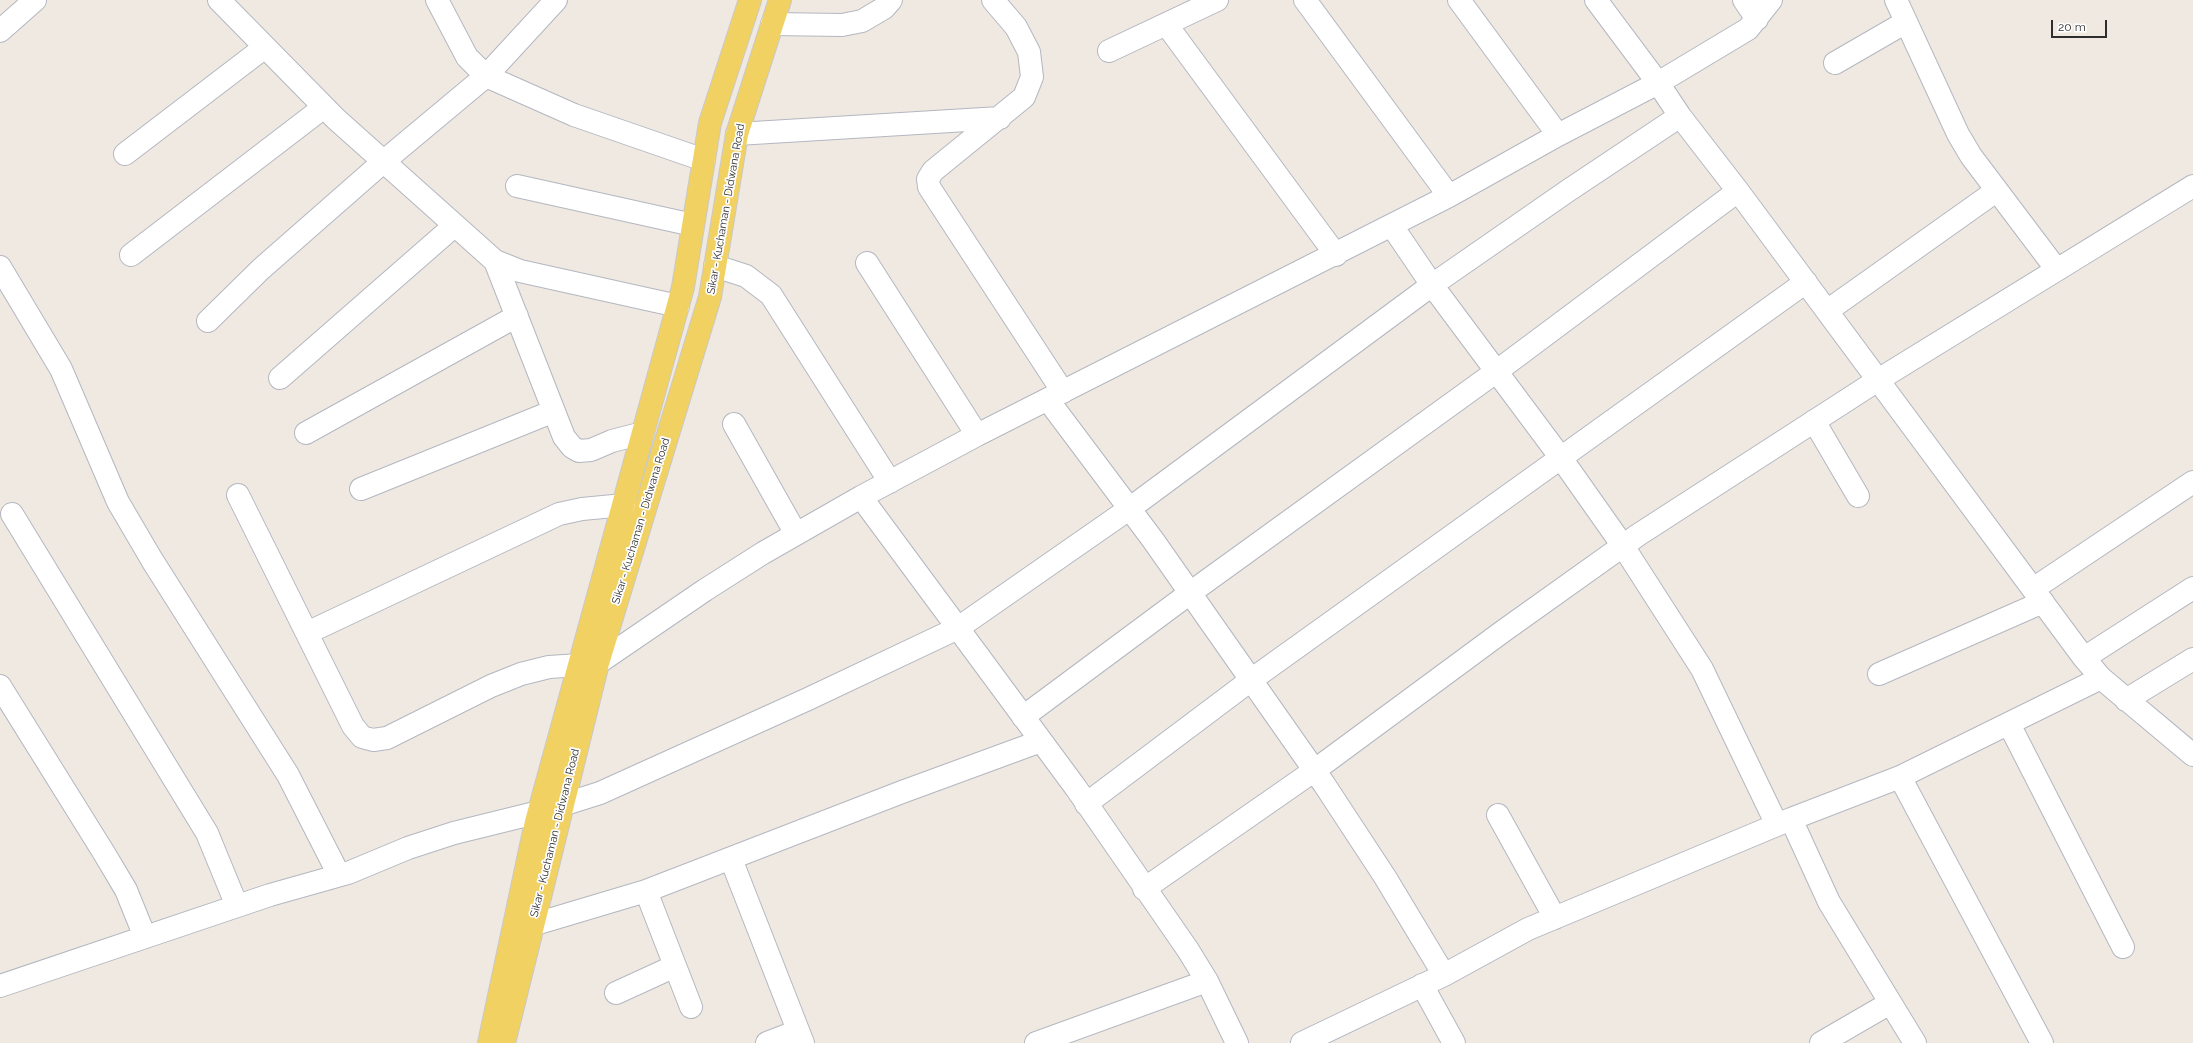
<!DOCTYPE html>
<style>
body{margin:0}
#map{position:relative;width:2193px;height:1043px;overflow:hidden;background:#efe9e1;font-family:Raleway,sans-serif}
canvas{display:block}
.scale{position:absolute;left:2051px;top:20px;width:56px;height:18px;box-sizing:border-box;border:2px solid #2e2e2e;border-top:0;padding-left:5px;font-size:12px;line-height:14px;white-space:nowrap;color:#2e2e2e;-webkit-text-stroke:3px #fff;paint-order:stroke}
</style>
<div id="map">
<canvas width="2193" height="1043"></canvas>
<div class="scale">20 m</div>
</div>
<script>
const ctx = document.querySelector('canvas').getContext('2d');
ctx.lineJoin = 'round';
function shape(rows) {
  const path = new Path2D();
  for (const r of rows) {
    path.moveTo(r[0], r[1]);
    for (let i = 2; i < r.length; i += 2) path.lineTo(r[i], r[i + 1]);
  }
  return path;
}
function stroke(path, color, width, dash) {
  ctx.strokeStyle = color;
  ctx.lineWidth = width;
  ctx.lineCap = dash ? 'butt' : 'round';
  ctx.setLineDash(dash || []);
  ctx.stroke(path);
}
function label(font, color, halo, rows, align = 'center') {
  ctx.font = font + ' Raleway,sans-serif';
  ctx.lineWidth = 3.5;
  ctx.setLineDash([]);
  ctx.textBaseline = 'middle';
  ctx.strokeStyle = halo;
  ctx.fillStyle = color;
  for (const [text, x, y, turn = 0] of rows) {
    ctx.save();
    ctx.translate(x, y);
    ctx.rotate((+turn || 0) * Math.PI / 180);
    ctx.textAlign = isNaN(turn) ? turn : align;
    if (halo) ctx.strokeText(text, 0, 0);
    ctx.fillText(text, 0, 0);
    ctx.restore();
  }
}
const minor = shape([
 [219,0,336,119,495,261,520,271,678,306],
 [437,0,467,57,486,76,574,115,704,160],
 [993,0,1016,27,1029,52,1032,77,1024,97,933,171,928,179,929,187,1063,392],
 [1305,0,1449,196],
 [1459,0,1558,135],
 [1596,0,1658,83,1680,116,1738,191,2084,658,2101,678,2193,755],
 [1744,0,1757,19],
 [1896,0,1958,134,1971,156,2057,270],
 [772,24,842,25,862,21,884,8,891,0],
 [1166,24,1336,255],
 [0,31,35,0],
 [1109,51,1217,0],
 [1835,63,1906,22],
 [737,134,1000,118],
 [125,154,265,47],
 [517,186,693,225],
 [1392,226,1432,285,1561,458,1623,546,1702,669,1777,825],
 [131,255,324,107],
 [495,261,564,437,572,447,579,451,591,450,612,441,643,433],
 [867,263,977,435],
 [715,266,746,276,771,295,890,482],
 [0,267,61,369,118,502,152,560,288,775,339,875],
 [1827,311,1996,191],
 [208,321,261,269,383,162,486,76,556,0],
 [280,378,454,226],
 [1048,400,1153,540,1324,784,1385,877,1444,975],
 [1814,421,1858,496],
 [734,424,796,534],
 [306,433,517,316],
 [361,489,554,411],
 [238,495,353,726,362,737,373,740,387,738,491,686,521,674,549,667,580,665],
 [861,497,1076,788,1188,950,1207,981,1237,1043],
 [12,514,207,833,237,906],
 [2033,589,2193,482],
 [307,633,559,514,582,509,624,505],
 [2084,658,2193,588],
 [598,663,705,590,763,553,861,497,977,435,1449,196,1558,135,1658,83,1748,29,1771,0],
 [1879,674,2043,602],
 [0,686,104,853,126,890,145,937],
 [2126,700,2193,659],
 [1023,717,1190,593,1497,371,1738,191],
 [2009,724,2123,947],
 [1900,777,2042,1043],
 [1086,804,1251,680,1806,282],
 [562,805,600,793,808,699,958,628,1129,509,1432,285,1569,190,1680,116],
 [1498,815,1555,918],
 [1791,819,1829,902,1915,1043],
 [731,859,803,1043],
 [1144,889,1315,770,1502,632,1638,535,1878,380,2193,186],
 [646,891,691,1007],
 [532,925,646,891,902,792,1041,741],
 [1422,985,1454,1043],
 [0,986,270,895,348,873,408,848,454,833,539,812],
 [616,993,675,966],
 [767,1043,798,1031],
 [1036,1043,1207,981],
 [1302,1043,1444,975,1528,929,1791,819,1900,777,2101,678],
 [1821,1043,1890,1003]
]);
const major = shape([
 [489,1043,536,822,683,287,710,123,750,0],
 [504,1043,598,663,710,297,737,134,780,0]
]);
stroke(minor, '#b4b7c1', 24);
stroke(major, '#c9c9c9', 24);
stroke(minor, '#fff', 22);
stroke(major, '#f2d163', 22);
label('11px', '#2e2e2e', '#fff', [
 ["Sikar - Kuchaman - Didwana Road",726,209,-80],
 ["Sikar - Kuchaman - Didwana Road",641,521,-73],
 ["Sikar - Kuchaman - Didwana Road",555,833,-76]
]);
</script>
